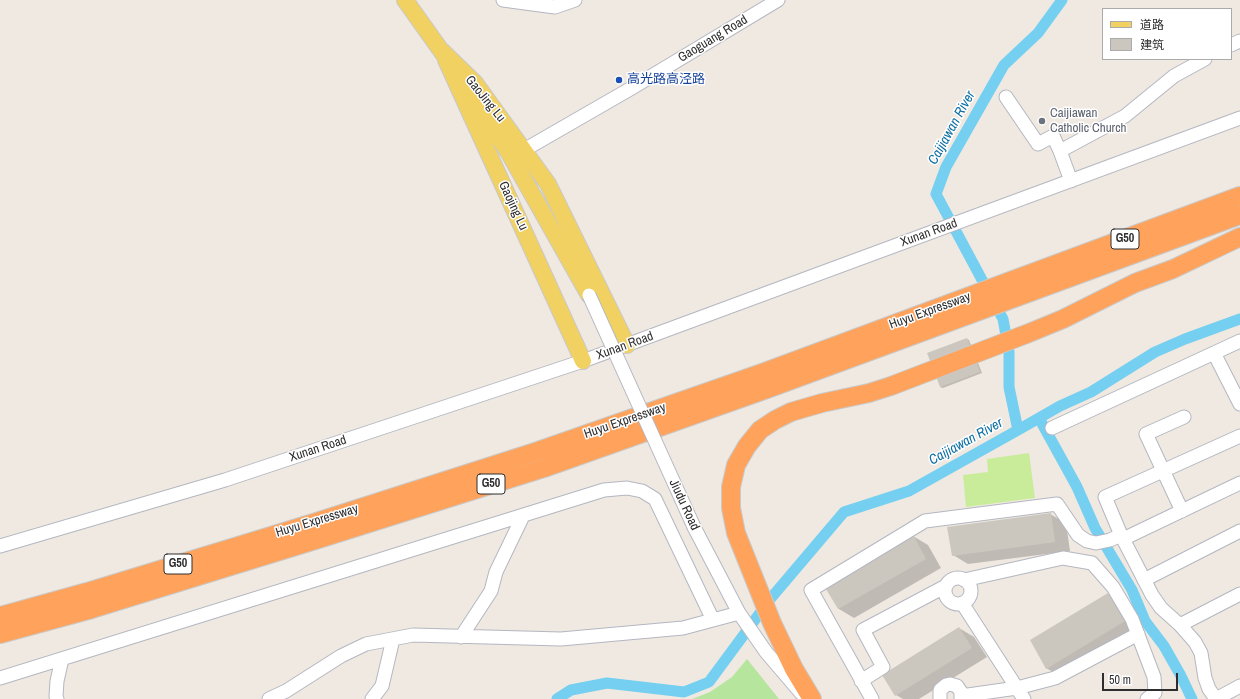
<!DOCTYPE html>
<meta charset="utf-8">
<style>
body{margin:0}
#map{position:relative;width:1240px;height:699px;overflow:hidden;background:#efe9e1;font-family:"Archivo Narrow","Noto Sans SC",sans-serif}
canvas{display:block}
.legend{position:absolute;left:1102px;top:8px;width:130px;height:52px;box-sizing:border-box;background:#fff;border:1px solid #ababab;margin:0;padding:5px 7px;list-style:none;font-size:12px;color:#2e2e2e}
.legend li{display:flex;align-items:center;gap:8px;height:20px}
.legend b{width:20px;border:1px solid #ababab}
.scale{position:absolute;left:1102px;top:673px;width:76px;height:18px;box-sizing:border-box;border:2px solid #2e2e2e;border-top:0;padding-left:5px;font-size:12px;line-height:14px;white-space:nowrap;color:#2e2e2e;-webkit-text-stroke:3px #fff;paint-order:stroke}
</style>
<div id="map">
<canvas width="1240" height="699"></canvas>
<ul class="legend">
<li><b style="height:5px;background:#f2d163"></b>道路</li>
<li><b style="height:11px;background:#cbc7bf"></b>建筑</li>
</ul>
<div class="scale">50 m</div>
</div>
<script>
const ctx = document.querySelector('canvas').getContext('2d');
ctx.lineJoin = 'round';
function fillPath(path, color) {
  ctx.fillStyle = color;
  ctx.fill(path, 'evenodd');
}
function shape(rows) {
  const path = new Path2D();
  for (const r of rows) {
    if (r.length === 3) {
      path.moveTo(r[0] + r[2], r[1]);
      path.arc(r[0], r[1], r[2], 0, 2 * Math.PI);
      continue;
    }
    path.moveTo(r[0], r[1]);
    for (let i = 2; i < r.length; i += 2) path.lineTo(r[i], r[i + 1]);
  }
  return path;
}
function stroke(path, color, width, dash) {
  ctx.strokeStyle = color;
  ctx.lineWidth = width;
  ctx.lineCap = dash ? 'butt' : 'round';
  ctx.setLineDash(dash || []);
  ctx.stroke(path);
}
function label(font, color, halo, rows, align = 'center') {
  ctx.font = font + ' "Archivo Narrow","Noto Sans SC",sans-serif';
  ctx.lineWidth = 3;
  ctx.setLineDash([]);
  ctx.textBaseline = 'middle';
  ctx.strokeStyle = halo;
  ctx.fillStyle = color;
  for (const [text, x, y, turn = 0] of rows) {
    ctx.save();
    ctx.translate(x, y);
    ctx.rotate((+turn || 0) * Math.PI / 180);
    ctx.textAlign = isNaN(turn) ? turn : align;
    if (halo) ctx.strokeText(text, 0, 0);
    ctx.fillText(text, 0, 0);
    ctx.restore();
  }
}
fillPath(shape([
 [747,659,779,699,692,699,710,692,732,677]
]), '#b6e59e');
fillPath(shape([
 [1029,453,1035,498,966,507,963,475,988,472,987,459]
]), '#c9ec9a');
fillPath(shape([
 [967,339,969,340,982,373,943,388,940,387],
 [1050,514,1066,523,1070,551,968,564,953,555],
 [913,536,928,545,941,568,854,618,839,609,828,589],
 [1108,594,1124,603,1140,630,1062,677,1046,668],
 [959,628,974,637,987,657,919,699,903,699,896,695]
]), '#0003');
stroke(shape([
 [1039,418,1077,487,1095,528,1132,590,1145,621,1164,646,1181,676,1192,699],
 [1018,430,1060,406,1091,392,1155,352,1185,339,1240,319],
 [557,699,571,690,607,683,684,692,709,682,771,598,844,512,909,491,1018,430,1009,387,1009,352,1003,319,936,194,946,167,1004,65,1038,33,1062,0]
]), '#75cff0', 11);
fillPath(shape([
 [967,338,980,372,940,387,927,353],
 [1051,513,1055,542,952,556,947,527],
 [913,535,926,559,838,609,826,589],
 [1108,593,1125,621,1046,669,1030,640],
 [959,627,972,648,895,696,882,675]
]), '#cbc7bf');
const minor = shape([
 [503,0,555,7,575,0],
 [1231,45,1240,41],
 [1006,97,1038,144,1053,136,1060,151],
 [524,150,630,89,778,0],
 [1071,181,1060,151,1125,116,1174,76,1205,59],
 [1214,353,1240,404],
 [1052,428,1240,341],
 [1182,511,1146,434,1184,417],
 [694,527,739,613,766,652,801,693],
 [1123,539,1240,483],
 [0,546,225,480,583,361,1240,118],
 [958,591,13],
 [964,580,1063,558,1092,563,1113,587,1132,619,1154,677,1155,693,1147,699],
 [1144,580,1240,531],
 [962,603,1024,699],
 [1180,625,1240,594],
 [461,637,491,591,496,572,523,516],
 [0,678,604,490,627,488,642,491,655,499,713,620],
 [861,681,883,667,863,630,946,586],
 [961,696,1017,688,1055,678,1138,634],
 [57,699,56,696,57,681,62,659],
 [269,699,286,691,341,656,366,644,413,635,561,639,683,628,739,613],
 [372,699,382,686,393,639],
 [872,699,811,590,925,521,1057,504,1078,535,1087,541,1096,543,1110,540,1121,535],
 [940,699,940,690,946,685,950,684,957,686,961,692,961,699],
 [1216,699,1209,689,1205,678,1201,653,1195,642,1180,625,1161,608,1152,595,1121,535,1105,497,1240,436],
 [1216,699,1240,686]
]);
const major = shape([
 [405,0,447,59],
 [442,51,475,83,548,184,627,345],
 [446,60,583,361],
 [466,88,509,153,589,295]
]);
const highway = shape([
 [0,616,87,592,313,523,538,451,762,373,1240,196],
 [0,634,92,609,319,539,544,468,767,389,1240,215],
 [812,699,794,669,772,623,736,533,731,508,731,487,736,465,747,446,760,430,775,420,791,412,822,403,869,393,891,386,1029,333,1063,319,1135,283,1173,269,1240,237]
]);
stroke(minor, '#b4b7c1', 15);
stroke(major, '#c9c9c9', 18);
stroke(highway, '#c9c9c9', 20);
stroke(minor, '#fff', 13);
stroke(major, '#f2d163', 16);
stroke(highway, '#ffa35c', 18);
const minorBridge = shape([
 [589,295,694,527]
]);
stroke(minorBridge, '#b4b7c1', 15, []);
stroke(minorBridge, '#fff', 13);
for (const [x, y, r, color] of [
 [619,80,4,"#1a4fb4"],
 [1042,121,4,"#6b7280"]
]) {
  const dot = new Path2D();
  dot.arc(x, y, r, 0, 2 * Math.PI);
  ctx.fillStyle = color;
  ctx.fill(dot);
  stroke(dot, '#fff', 1.5);
}
for (const [x, y, w] of [
 [1125,239,28],
 [491,484,28],
 [178,564,28]
]) {
  const box = new Path2D();
  box.roundRect(x - w / 2, y - 10, w, 20, 3);
  ctx.fillStyle = '#fff';
  ctx.fill(box);
  stroke(box, '#2e2e2e', 1);
}
label('bold 12px', '#2e2e2e', null, [
 ["G50",1125,239],
 ["G50",491,484],
 ["G50",178,564]
]);
label('13px', '#2e2e2e', '#fff', [
 ["Gaoguang Road",713,39,-31],
 ["GaoJing Lu",485,99,51],
 ["Gaojing Lu",513,206,65],
 ["Xunan Road",929,233,-20],
 ["Huyu Expressway",930,311,-20],
 ["Xunan Road",625,346,-20],
 ["Huyu Expressway",625,421,-19],
 ["Xunan Road",318,449,-18],
 ["Jiudu Road",684,505,65],
 ["Huyu Expressway",317,521,-17]
]);
label('13px', '#164399', '#fff', [
 ["高光路高泾路",627,80]
], 'left');
label('13px', '#5b616d', '#fff', [
 ["Caijiawan",1050,114],
 ["Catholic Church",1050,129]
], 'left');
label('italic 14px', '#0d6fa3', '#fff', [
 ["Caijiawan River",952,128,-61],
 ["Caijiawan River",966,442,-29]
]);
</script>
